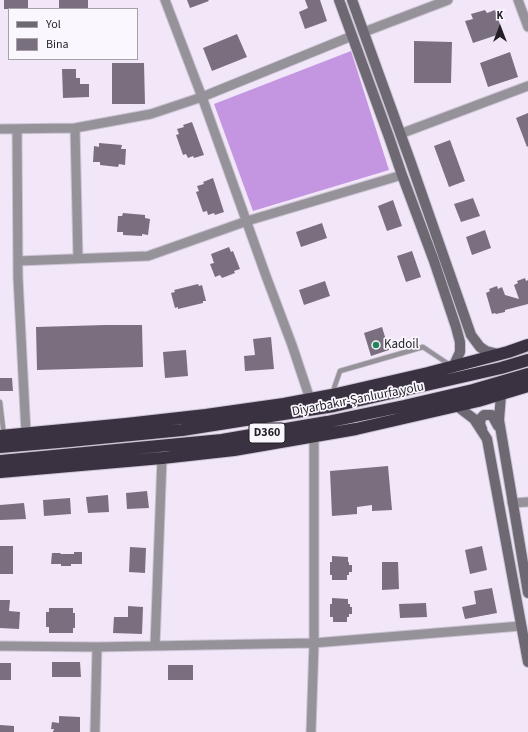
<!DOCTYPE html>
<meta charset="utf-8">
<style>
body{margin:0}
#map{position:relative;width:528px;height:732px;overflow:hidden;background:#f1e7f9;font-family:"Source Sans 3",sans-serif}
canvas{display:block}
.legend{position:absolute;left:8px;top:8px;width:130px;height:52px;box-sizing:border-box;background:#fbf7fe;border:1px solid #a5a1a7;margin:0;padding:5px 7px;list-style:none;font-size:12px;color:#231f25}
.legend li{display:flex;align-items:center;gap:8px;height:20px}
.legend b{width:20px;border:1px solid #a5a1a7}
.north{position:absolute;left:480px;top:8px;width:40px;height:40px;-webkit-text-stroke:3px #fbf7fe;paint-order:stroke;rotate:0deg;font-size:11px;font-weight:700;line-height:16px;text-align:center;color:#231f25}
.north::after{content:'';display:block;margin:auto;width:14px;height:18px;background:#231f25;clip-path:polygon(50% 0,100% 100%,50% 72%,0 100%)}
</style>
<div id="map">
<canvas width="528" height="732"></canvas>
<ul class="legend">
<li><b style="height:5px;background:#6e6873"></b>Yol</li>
<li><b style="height:11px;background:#796f7f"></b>Bina</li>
</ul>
<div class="north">K</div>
</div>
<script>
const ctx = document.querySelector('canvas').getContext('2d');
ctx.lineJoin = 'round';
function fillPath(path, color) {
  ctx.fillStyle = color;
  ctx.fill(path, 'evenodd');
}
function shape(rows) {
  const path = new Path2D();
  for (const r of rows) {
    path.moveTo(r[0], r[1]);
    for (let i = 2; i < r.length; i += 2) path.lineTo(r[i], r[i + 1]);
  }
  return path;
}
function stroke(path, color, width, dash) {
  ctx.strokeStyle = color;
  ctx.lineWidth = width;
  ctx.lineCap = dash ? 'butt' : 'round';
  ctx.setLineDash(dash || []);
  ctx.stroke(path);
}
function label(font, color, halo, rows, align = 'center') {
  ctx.font = font + ' "Source Sans 3",sans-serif';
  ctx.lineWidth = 3.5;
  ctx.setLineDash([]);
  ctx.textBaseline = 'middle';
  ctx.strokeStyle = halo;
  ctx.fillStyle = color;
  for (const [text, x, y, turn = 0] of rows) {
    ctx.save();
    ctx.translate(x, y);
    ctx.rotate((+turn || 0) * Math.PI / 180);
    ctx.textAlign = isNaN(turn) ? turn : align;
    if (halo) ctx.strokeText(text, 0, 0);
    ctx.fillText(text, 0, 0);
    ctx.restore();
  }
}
fillPath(shape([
 [351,51,389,170,253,211,214,104]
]), '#c496e1');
fillPath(shape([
 [4,0,28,0,28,9,4,9],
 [59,0,88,0,88,9,59,9],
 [187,0,208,0,209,1,190,8],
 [305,0,320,0,327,21,305,29,299,12,308,8],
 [485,10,487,13,495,10,503,33,473,43,465,21,473,19,471,14],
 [237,34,247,57,212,71,203,48],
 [414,41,452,42,451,83,414,83],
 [510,52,518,77,488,87,480,63],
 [112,63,144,63,145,104,112,104],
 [62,69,76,69,76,78,80,78,80,84,89,84,89,97,63,98],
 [528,113,528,146,527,147,516,118],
 [192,122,204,155,194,158,193,156,188,158,186,154,183,155,176,135,179,134,177,129,184,127,183,125],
 [450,140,465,181,449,187,434,146],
 [99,143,122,145,121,149,126,149,125,165,119,164,118,167,100,165,100,162,93,162,94,146,99,147],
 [213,178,224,212,215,215,214,213,208,215,207,211,203,212,196,192,199,191,197,186,204,184,203,182],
 [473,198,480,216,461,222,454,204],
 [393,200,402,226,387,231,378,206],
 [123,213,145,215,145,218,150,219,148,235,142,234,142,236,123,235,123,232,117,232,118,216,122,216],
 [322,223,327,238,301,247,296,232],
 [485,230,491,248,472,255,466,237],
 [229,247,231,252,233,251,240,269,234,271,235,273,222,278,220,275,215,277,210,264,214,263,211,254],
 [412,251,421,277,406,282,397,256],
 [525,278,526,281,528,280,528,304,505,310,505,312,496,314,495,313,492,314,486,293,490,291,489,289,497,286,498,289,502,287,505,295,519,299,514,285,518,283,517,281],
 [325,281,330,296,304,305,299,290],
 [198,284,199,286,202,285,206,301,203,301,203,303,178,309,178,307,175,308,171,293,175,292,174,290],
 [105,325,142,325,143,367,37,370,36,327],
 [382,327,389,350,371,356,364,333],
 [271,337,274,369,245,371,244,356,255,355,253,339],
 [186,350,188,376,165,378,163,352],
 [0,378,12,378,13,391,0,391],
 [388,466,392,510,372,511,372,505,357,507,357,514,332,516,330,471],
 [147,491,149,508,127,509,126,493],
 [108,495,109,512,88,513,86,497],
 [70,498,71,514,44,516,43,500],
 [24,503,26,519,0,520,0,505],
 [0,546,13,546,13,574,0,574],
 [482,546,487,570,470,574,465,550],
 [130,547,146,548,145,573,129,572],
 [74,552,82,552,82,564,71,564,71,566,61,566,61,564,51,564,52,553,61,553,60,554,74,554],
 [332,556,348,557,348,562,349,562,349,565,352,565,352,572,349,572,349,575,347,575,347,580,332,580,332,575,330,575,330,562,332,562],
 [382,562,398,562,399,589,382,590],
 [492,588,497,613,465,619,462,607,476,604,474,591],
 [332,598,348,599,348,604,350,604,350,607,352,607,352,614,349,614,349,617,347,617,347,622,333,622,333,617,330,617,330,604,332,604],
 [0,600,10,600,9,611,20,612,19,629,0,628],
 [426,603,427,617,400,618,399,604],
 [128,606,143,607,142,634,113,633,114,617,128,617],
 [49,608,73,608,73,613,75,613,75,628,73,628,73,633,49,633,49,627,46,627,46,612,49,612],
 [52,662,80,662,81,677,52,677],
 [0,663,11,663,11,680,0,680],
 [168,665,193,665,193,680,168,680],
 [59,716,80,717,80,732,53,732,54,729,51,729,52,722,59,723],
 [0,725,14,726,14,732,0,732]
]), '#796f7f');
const lane = shape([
 [332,394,340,371,423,347,450,365],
 [0,402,4,436]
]);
const street = shape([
 [165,0,202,97,352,36],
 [518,0,528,27],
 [364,32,448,0],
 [75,128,78,258],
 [0,129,75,128,151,114,202,97,266,276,292,345,310,399],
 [17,129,18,278,26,433],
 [400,134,528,86],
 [18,261,148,256,247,221,402,175],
 [512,503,528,502],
 [0,646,97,647,314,643,521,626],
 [155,646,162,458],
 [95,732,97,647],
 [311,732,314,643,314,437]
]);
const secondary = shape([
 [339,0,389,137,402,175,434,261,456,327,460,342,460,352,453,367],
 [352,0,411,163,471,335,480,347,486,351,498,354],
 [501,395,499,420,528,593],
 [457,406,474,419,487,439,528,662],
 [482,429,480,424,481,418,484,415,492,415,498,426]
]);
const highway = shape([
 [0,436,126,424,206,415,284,404,332,395,428,373,508,352,528,345],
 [0,447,70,441,182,430,334,406,501,368,528,360],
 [0,461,222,440,327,422,404,406,473,390,528,374],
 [0,472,162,458,234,450,356,429,478,401,528,386]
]);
stroke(lane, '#ccc3d3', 6);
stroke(street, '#ccc3d3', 11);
stroke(secondary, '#ccc3d3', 12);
stroke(highway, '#ccc3d3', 14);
stroke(lane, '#96929a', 4.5);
stroke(street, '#96929a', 9);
stroke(secondary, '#6e6873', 10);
stroke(highway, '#3a3240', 12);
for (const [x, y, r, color] of [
 [376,345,4,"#23855e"]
]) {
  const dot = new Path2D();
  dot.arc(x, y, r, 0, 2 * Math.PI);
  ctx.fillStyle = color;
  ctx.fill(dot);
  stroke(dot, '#fbf7fe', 1.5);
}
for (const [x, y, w] of [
 [267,433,36]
]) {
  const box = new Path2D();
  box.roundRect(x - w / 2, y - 10, w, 20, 3);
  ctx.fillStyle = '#fbf7fe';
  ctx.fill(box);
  stroke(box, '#231f25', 1);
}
label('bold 12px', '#231f25', null, [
 ["D360",267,433]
]);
label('13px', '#231f25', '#fbf7fe', [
 ["Kadoil",384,345]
], 'left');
label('13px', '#231f25', '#fbf7fe', [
 ["Diyarbakır-Şanlıurfa yolu",358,400,-11]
]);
</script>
